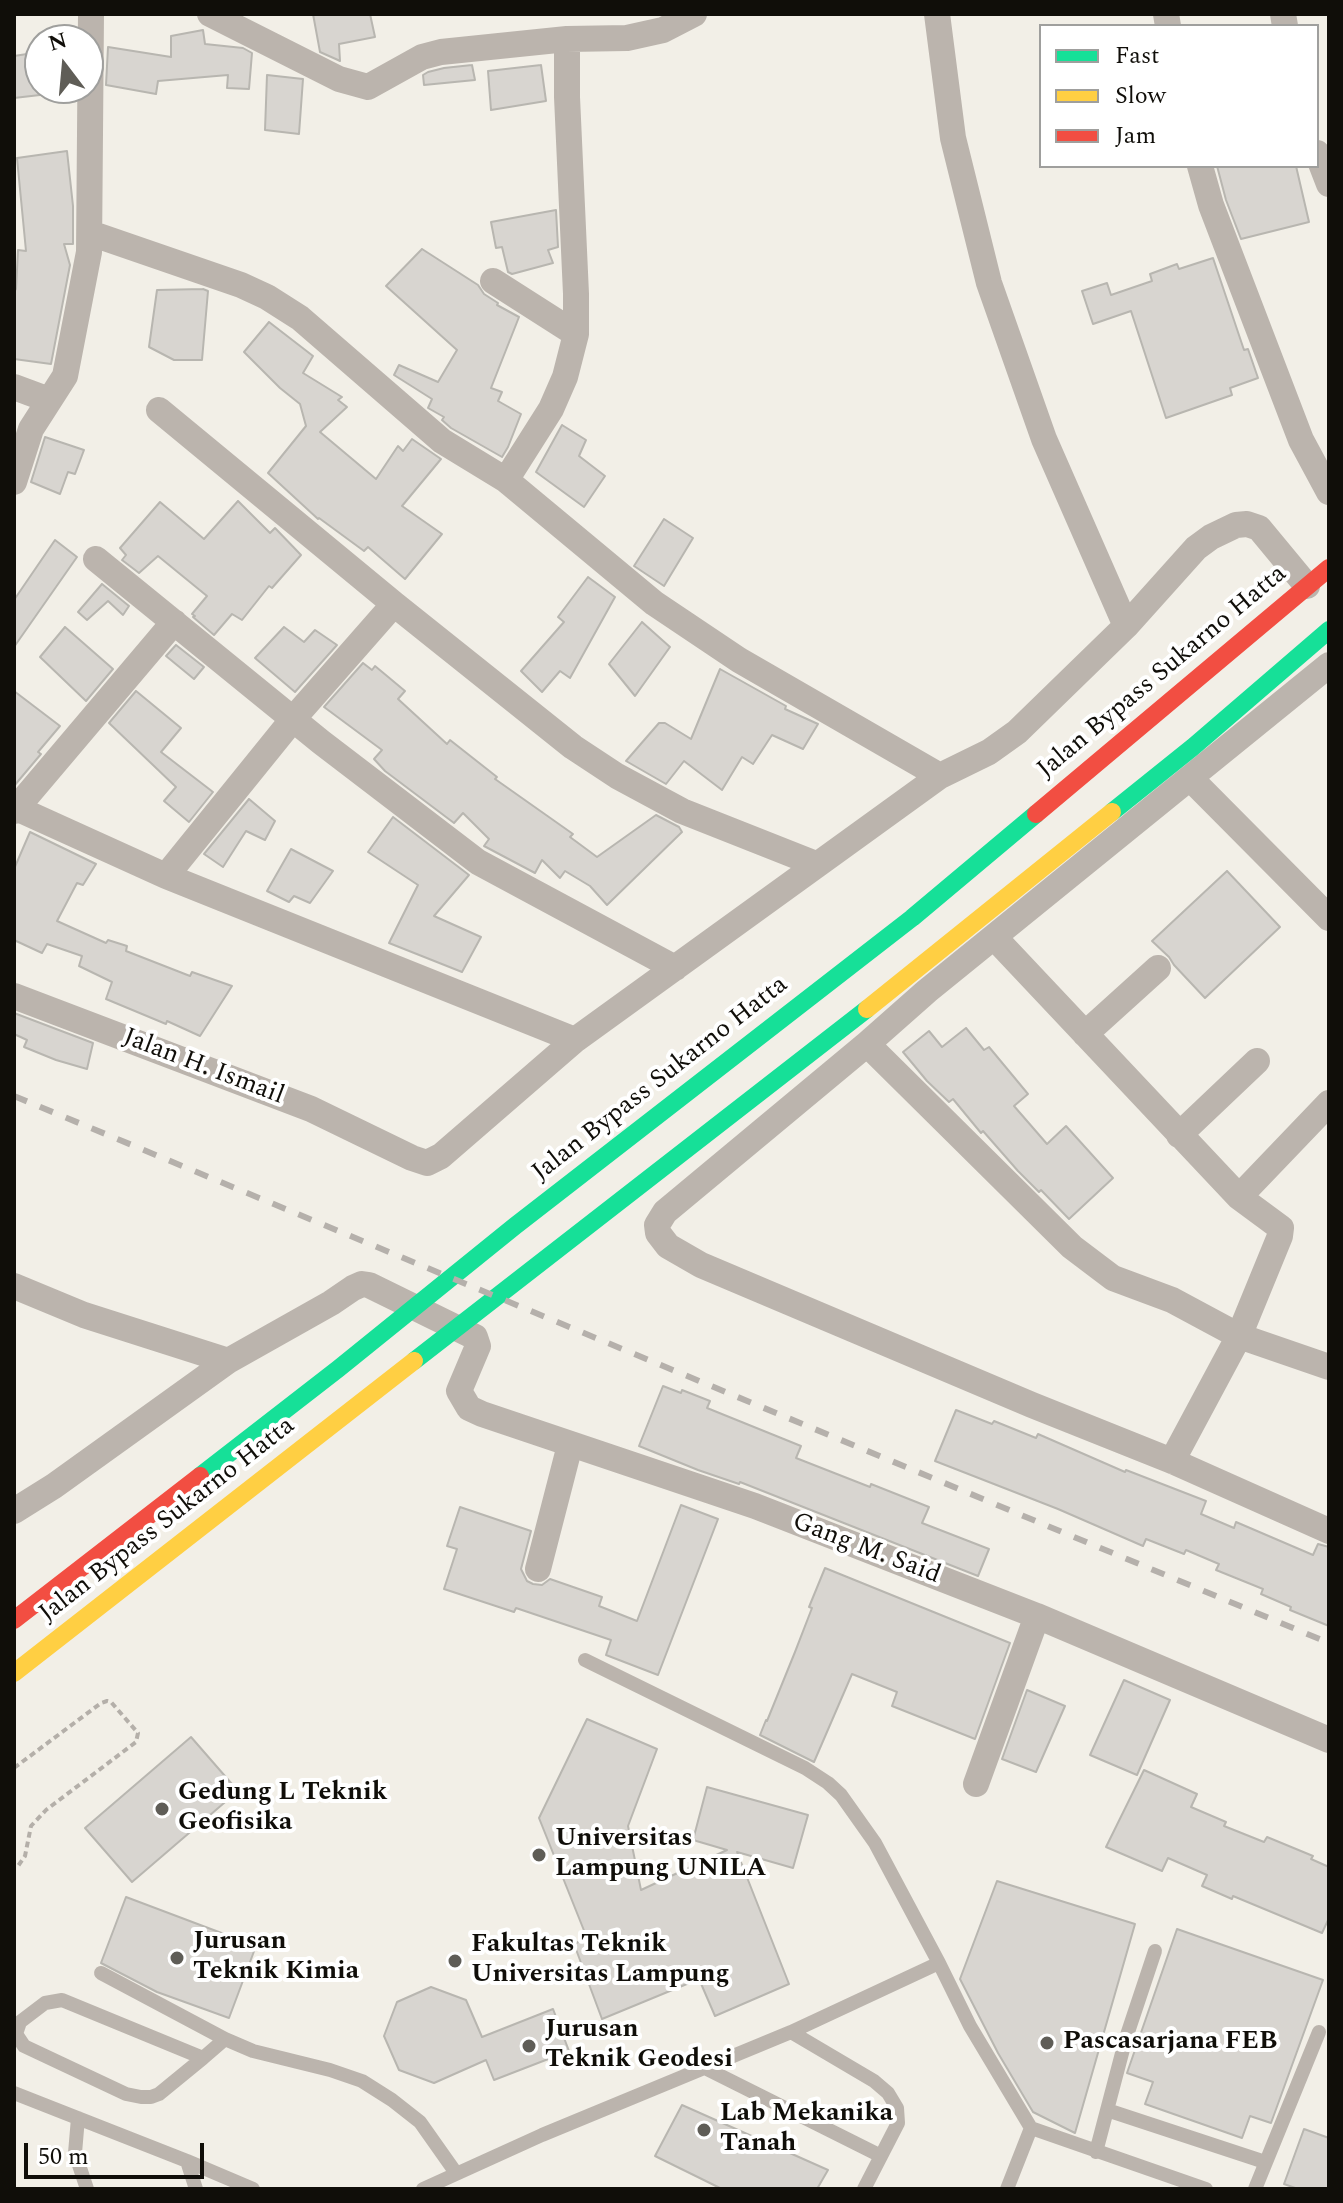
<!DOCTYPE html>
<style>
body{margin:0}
#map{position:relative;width:1343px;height:2203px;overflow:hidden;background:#f2efe7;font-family:Spectral,serif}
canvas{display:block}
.frame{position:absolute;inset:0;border:16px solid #100e09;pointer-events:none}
.legend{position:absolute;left:1039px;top:24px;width:280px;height:144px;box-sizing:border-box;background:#fff;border:2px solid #9f9f9d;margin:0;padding:10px 14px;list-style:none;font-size:24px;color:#100e09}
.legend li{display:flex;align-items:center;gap:16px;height:40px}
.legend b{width:40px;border:2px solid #9f9f9d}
.north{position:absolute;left:24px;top:24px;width:80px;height:80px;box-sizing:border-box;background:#fff;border:2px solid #9f9f9d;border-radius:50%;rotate:344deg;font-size:22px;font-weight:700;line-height:32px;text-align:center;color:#100e09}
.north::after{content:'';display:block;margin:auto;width:28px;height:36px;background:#5f5d57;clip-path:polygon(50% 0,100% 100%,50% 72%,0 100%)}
.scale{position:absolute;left:24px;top:2143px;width:180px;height:36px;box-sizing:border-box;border:4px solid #100e09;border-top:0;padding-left:10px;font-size:24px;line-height:28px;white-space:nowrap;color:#100e09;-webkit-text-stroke:6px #fff;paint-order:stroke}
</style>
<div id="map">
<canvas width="1343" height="2203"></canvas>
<div class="frame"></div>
<ul class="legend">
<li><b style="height:10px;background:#16e098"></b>Fast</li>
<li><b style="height:10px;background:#ffcf43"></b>Slow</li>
<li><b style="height:10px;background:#f24e42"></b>Jam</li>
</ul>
<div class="north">N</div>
<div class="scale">50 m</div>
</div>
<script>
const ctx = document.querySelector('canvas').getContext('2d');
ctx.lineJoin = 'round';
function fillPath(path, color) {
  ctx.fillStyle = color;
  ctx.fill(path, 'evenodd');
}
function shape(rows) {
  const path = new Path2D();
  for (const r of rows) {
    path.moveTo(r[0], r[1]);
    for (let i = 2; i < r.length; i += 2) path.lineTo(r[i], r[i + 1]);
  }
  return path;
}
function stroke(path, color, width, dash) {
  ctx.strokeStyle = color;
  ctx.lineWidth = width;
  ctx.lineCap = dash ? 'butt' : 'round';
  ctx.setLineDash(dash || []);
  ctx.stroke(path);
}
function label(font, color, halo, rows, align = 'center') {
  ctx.font = font + ' Spectral,serif';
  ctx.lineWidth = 8;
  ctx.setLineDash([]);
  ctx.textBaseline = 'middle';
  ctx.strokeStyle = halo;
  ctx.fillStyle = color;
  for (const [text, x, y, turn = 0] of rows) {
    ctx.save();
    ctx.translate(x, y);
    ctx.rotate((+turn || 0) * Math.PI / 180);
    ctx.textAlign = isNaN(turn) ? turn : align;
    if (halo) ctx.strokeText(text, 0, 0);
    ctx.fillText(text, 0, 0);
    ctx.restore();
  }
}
const building = shape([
 [313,14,370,14,375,37,339,44,340,61,338,60,320,52,313,14],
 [203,30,205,44,243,48,252,53,249,89,227,88,228,75,158,81,156,94,106,85,108,47,171,57,171,36,203,30],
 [40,52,40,95,14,98,14,56,40,52],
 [472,65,475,80,424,85,423,75,428,72,444,68,472,65],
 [541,65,546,101,491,110,488,71,541,65],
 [267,75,303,79,299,134,265,130,267,75],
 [67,151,73,206,73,244,64,244,70,265,51,364,14,359,14,292,16,289,18,250,26,251,17,158,67,151],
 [1217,166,1296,166,1309,222,1241,239,1226,200,1217,166],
 [556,210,558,247,548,250,553,263,512,274,508,272,502,247,496,248,491,222,556,210],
 [422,249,478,285,484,294,498,303,497,305,519,317,491,388,502,392,498,401,521,414,508,447,502,457,451,428,442,420,444,417,428,408,432,399,394,375,399,365,438,382,457,350,386,286,422,249],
 [1213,258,1244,350,1248,349,1258,378,1230,388,1232,395,1166,418,1131,311,1093,324,1082,291,1107,283,1111,295,1152,281,1150,274,1177,264,1179,269,1213,258],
 [203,289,208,291,202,360,174,360,149,347,157,290,203,289],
 [269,322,313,356,303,373,342,397,338,400,347,407,320,432,376,479,398,446,403,451,412,439,441,459,402,506,442,534,405,579,368,547,364,551,319,518,318,519,268,473,306,426,300,404,280,388,244,352,269,322],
 [562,425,586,440,579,456,605,476,584,507,536,472,562,425],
 [45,437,84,450,75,474,68,472,60,494,31,482,45,437],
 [238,501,270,533,275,528,301,555,272,588,269,586,242,620,232,614,214,635,193,617,195,616,192,614,207,596,158,556,139,573,122,560,126,555,120,548,160,502,204,539,238,501],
 [664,519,693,538,664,586,634,566,664,519],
 [55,540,77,557,14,647,14,600,55,540],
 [588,577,615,597,570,678,560,671,542,692,521,671,564,622,558,617,588,577],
 [102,584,129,606,123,615,108,601,87,620,78,612,102,584],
 [642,622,670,647,635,696,609,664,642,622],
 [65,627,113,669,86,701,40,657,65,627],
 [284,627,304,642,315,630,337,645,295,692,255,658,284,627],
 [176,645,204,667,194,679,166,656,176,645],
 [363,663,372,670,375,666,405,691,398,699,447,744,450,740,497,777,495,779,573,834,570,837,597,857,656,815,679,827,682,832,607,905,590,886,565,871,560,878,542,860,535,873,484,846,489,839,463,813,454,823,385,771,374,759,382,750,324,707,363,663],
 [720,669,786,706,785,709,818,724,803,749,772,735,753,764,742,757,722,790,684,761,666,784,626,761,659,723,665,723,691,739,720,669],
 [14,691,60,726,38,752,41,754,14,786,14,691],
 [136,691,181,728,161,752,213,792,189,822,164,801,176,787,109,723,136,691],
 [249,799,275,821,265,840,246,831,223,867,204,854,249,799],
 [393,817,469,875,434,916,481,937,462,972,389,943,418,885,368,852,393,817],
 [30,832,96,864,83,885,77,883,57,921,106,943,108,940,127,946,126,951,190,976,192,972,232,986,200,1036,167,1021,166,1024,106,999,112,982,79,966,82,956,47,944,42,953,14,940,14,869,30,832],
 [291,849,333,871,310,903,294,896,289,902,267,891,291,849],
 [1227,871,1280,927,1205,998,1174,965,1169,957,1152,941,1227,871],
 [14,1013,93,1043,87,1069,56,1060,24,1047,27,1040,14,1034,14,1013],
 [966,1028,984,1050,989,1047,1028,1094,1014,1106,1047,1144,1066,1126,1113,1178,1069,1219,1041,1190,1039,1192,1018,1171,983,1131,981,1133,953,1099,949,1102,927,1081,903,1052,929,1031,942,1047,966,1028],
 [663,1386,681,1393,682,1390,710,1401,707,1408,801,1446,796,1458,870,1487,871,1484,929,1507,922,1523,989,1549,978,1576,740,1482,739,1484,698,1470,639,1446,663,1386],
 [956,1410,992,1424,994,1421,1036,1438,1038,1434,1125,1472,1126,1470,1206,1501,1201,1514,1234,1528,1236,1522,1313,1555,1318,1544,1329,1547,1329,1626,1290,1610,1291,1607,1261,1594,1263,1589,1216,1570,1219,1564,1186,1550,1184,1554,1146,1539,1143,1546,1058,1509,935,1461,956,1410],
 [681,1505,718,1519,658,1675,606,1655,611,1640,516,1608,514,1612,444,1589,457,1549,447,1546,460,1507,531,1531,521,1569,527,1581,533,1584,542,1585,550,1579,602,1597,599,1606,637,1621,681,1505],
 [825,1568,1010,1643,975,1739,892,1706,897,1692,852,1674,814,1762,760,1735,766,1720,767,1721,795,1652,812,1608,809,1607,825,1568],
 [1124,1680,1170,1700,1137,1775,1090,1755,1124,1680],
 [1027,1690,1065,1706,1036,1772,1002,1759,1027,1690],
 [587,1719,657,1749,628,1826,641,1890,727,1850,693,1840,707,1787,808,1815,793,1868,737,1852,789,1984,715,2016,699,1979,602,2019,574,1944,587,1938,539,1818,587,1719],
 [191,1737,238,1791,132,1882,85,1828,191,1737],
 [1144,1770,1197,1794,1191,1807,1226,1822,1224,1826,1264,1842,1267,1837,1313,1856,1311,1859,1329,1867,1329,1918,1322,1933,1233,1896,1232,1899,1202,1886,1207,1875,1168,1858,1162,1871,1106,1847,1144,1770],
 [997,1881,1135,1924,1075,2133,1033,2112,998,2053,960,1979,997,1881],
 [126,1897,256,1946,229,2018,157,1992,101,1963,126,1897],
 [1177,1929,1323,1980,1271,2123,1250,2116,1242,2138,1145,2104,1153,2082,1127,2073,1177,1929],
 [431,1987,466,2000,482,2037,553,2009,569,2051,494,2080,486,2060,434,2083,399,2070,384,2036,397,2002,431,1987],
 [682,2105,828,2170,817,2189,722,2189,655,2156,682,2105],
 [1304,2129,1329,2138,1329,2189,1298,2189,1284,2184,1304,2129]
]);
fillPath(building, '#d8d5d0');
stroke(building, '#b8b6b0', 2);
stroke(shape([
 [14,1768,101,1703,107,1701,111,1702,138,1733,136,1742,46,1810,31,1826,25,1856,18,1866,14,1867]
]), '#b4afa9', 4, [6, 4]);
stroke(shape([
 [585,1660,805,1768,828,1783,841,1795,875,1843,939,1963,970,2026,1031,2128,1206,2189],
 [101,1973,225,2039,253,2051,330,2070,362,2081,392,2100,420,2122,456,2173],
 [791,2032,874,2081,888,2093,897,2108,898,2123,864,2189],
 [203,2058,159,2094,151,2097,141,2097,126,2094,24,2046,16,2034,20,2022,45,2003,62,2000,203,2058,225,2039],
 [707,2069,881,2156],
 [14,2093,187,2161,253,2189],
 [1107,2110,1265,2162],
 [78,2118,75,2153,87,2189],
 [1096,2152,1126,2038,1155,1951],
 [187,2161,196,2189],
 [423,2189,542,2135,791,2032,939,1963],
 [1007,2189,1031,2128],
 [1255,2189,1319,2032]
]), '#bbb4ad', 14);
stroke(shape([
 [210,14,339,79,368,87,422,57,441,52,567,39,627,38,663,30,694,14],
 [937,14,953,138,989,283,1044,439,1126,626],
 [1166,14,1168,26],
 [1283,14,1285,26],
 [1317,153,1329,184],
 [1200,166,1211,205,1301,440,1329,492],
 [90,233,241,285,267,297,300,318,442,441,506,480,654,603,739,660,940,776],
 [493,281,576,334],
 [14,387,49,400],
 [159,410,394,604,573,747,617,776,682,811,816,864],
 [506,480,551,409,565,377,576,334,576,294,567,97,567,39],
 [14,482,31,429,65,376,89,252,91,14],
 [96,559,321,742,478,862,675,968],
 [1329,665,927,991,867,1044,665,1212,657,1225,658,1233,668,1246,701,1265,1032,1405,1172,1461,1329,1531],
 [1190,778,1329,918],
 [16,808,166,876,575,1040],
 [14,811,174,622],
 [166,876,293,719,394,604],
 [994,937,1239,1197,1281,1228,1280,1236,1239,1336,1172,1461],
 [14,996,311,1109,412,1158,427,1163,441,1156,575,1040,940,776,989,752,1017,732,1126,626,1196,548,1211,537,1236,525,1247,524,1259,528,1307,586],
 [1085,1034,1158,968],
 [867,1044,1072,1247,1113,1278,1172,1300,1239,1336,1329,1367],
 [1179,1135,1257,1061],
 [1239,1197,1329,1103],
 [14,1286,84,1315,228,1361,331,1303,353,1288,362,1284,369,1285,475,1337,478,1346,459,1391,469,1408,482,1414,755,1506,1037,1616,1329,1740],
 [14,1511,54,1486,228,1361],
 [538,1569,570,1445],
 [976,1784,1037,1616]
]), '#bbb4ad', 26);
stroke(shape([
 [1112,812,1193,747,1329,630],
 [414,1361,867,1009],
 [200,1476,338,1369,515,1226,912,918,1036,814]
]), '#16e098', 18);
stroke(shape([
 [867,1009,1112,812],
 [14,1673,414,1361]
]), '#ffcf43', 18);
stroke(shape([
 [1036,814,1329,568],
 [14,1620,200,1476]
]), '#f24e42', 18);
stroke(shape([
 [14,1096,1329,1643]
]), '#b5b0ab', 6, [14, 14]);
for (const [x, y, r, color] of [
 [162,1809,8,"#5f5d57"],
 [539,1855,8,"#5f5d57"],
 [177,1958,8,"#5f5d57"],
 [455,1961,8,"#5f5d57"],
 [1047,2043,8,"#5f5d57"],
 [529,2046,8,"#5f5d57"],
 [704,2130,8,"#5f5d57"]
]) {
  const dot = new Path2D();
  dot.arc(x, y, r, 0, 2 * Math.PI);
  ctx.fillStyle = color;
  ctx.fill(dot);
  stroke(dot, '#fff', 3);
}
label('26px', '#100e09', '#fff', [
 ["Jalan Bypass Sukarno Hatta",1163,673,-40],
 ["Jalan H. Ismail",203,1068,21],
 ["Jalan Bypass Sukarno Hatta",661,1080,-38],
 ["Jalan Bypass Sukarno Hatta",168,1521,-38],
 ["Gang M. Said",866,1550,21]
]);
label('bold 26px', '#100e09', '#fff', [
 ["Gedung L Teknik",178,1794],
 ["Geofisika",178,1824],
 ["Universitas",555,1840],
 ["Lampung UNILA",555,1870],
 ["Jurusan",193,1943],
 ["Teknik Kimia",193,1973],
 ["Fakultas Teknik",471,1946],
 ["Universitas Lampung",471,1976],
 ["Jurusan",545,2031],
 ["Teknik Geodesi",545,2061],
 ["Pascasarjana FEB",1063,2043],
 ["Lab Mekanika",720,2115],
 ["Tanah",720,2145]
], 'left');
</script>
